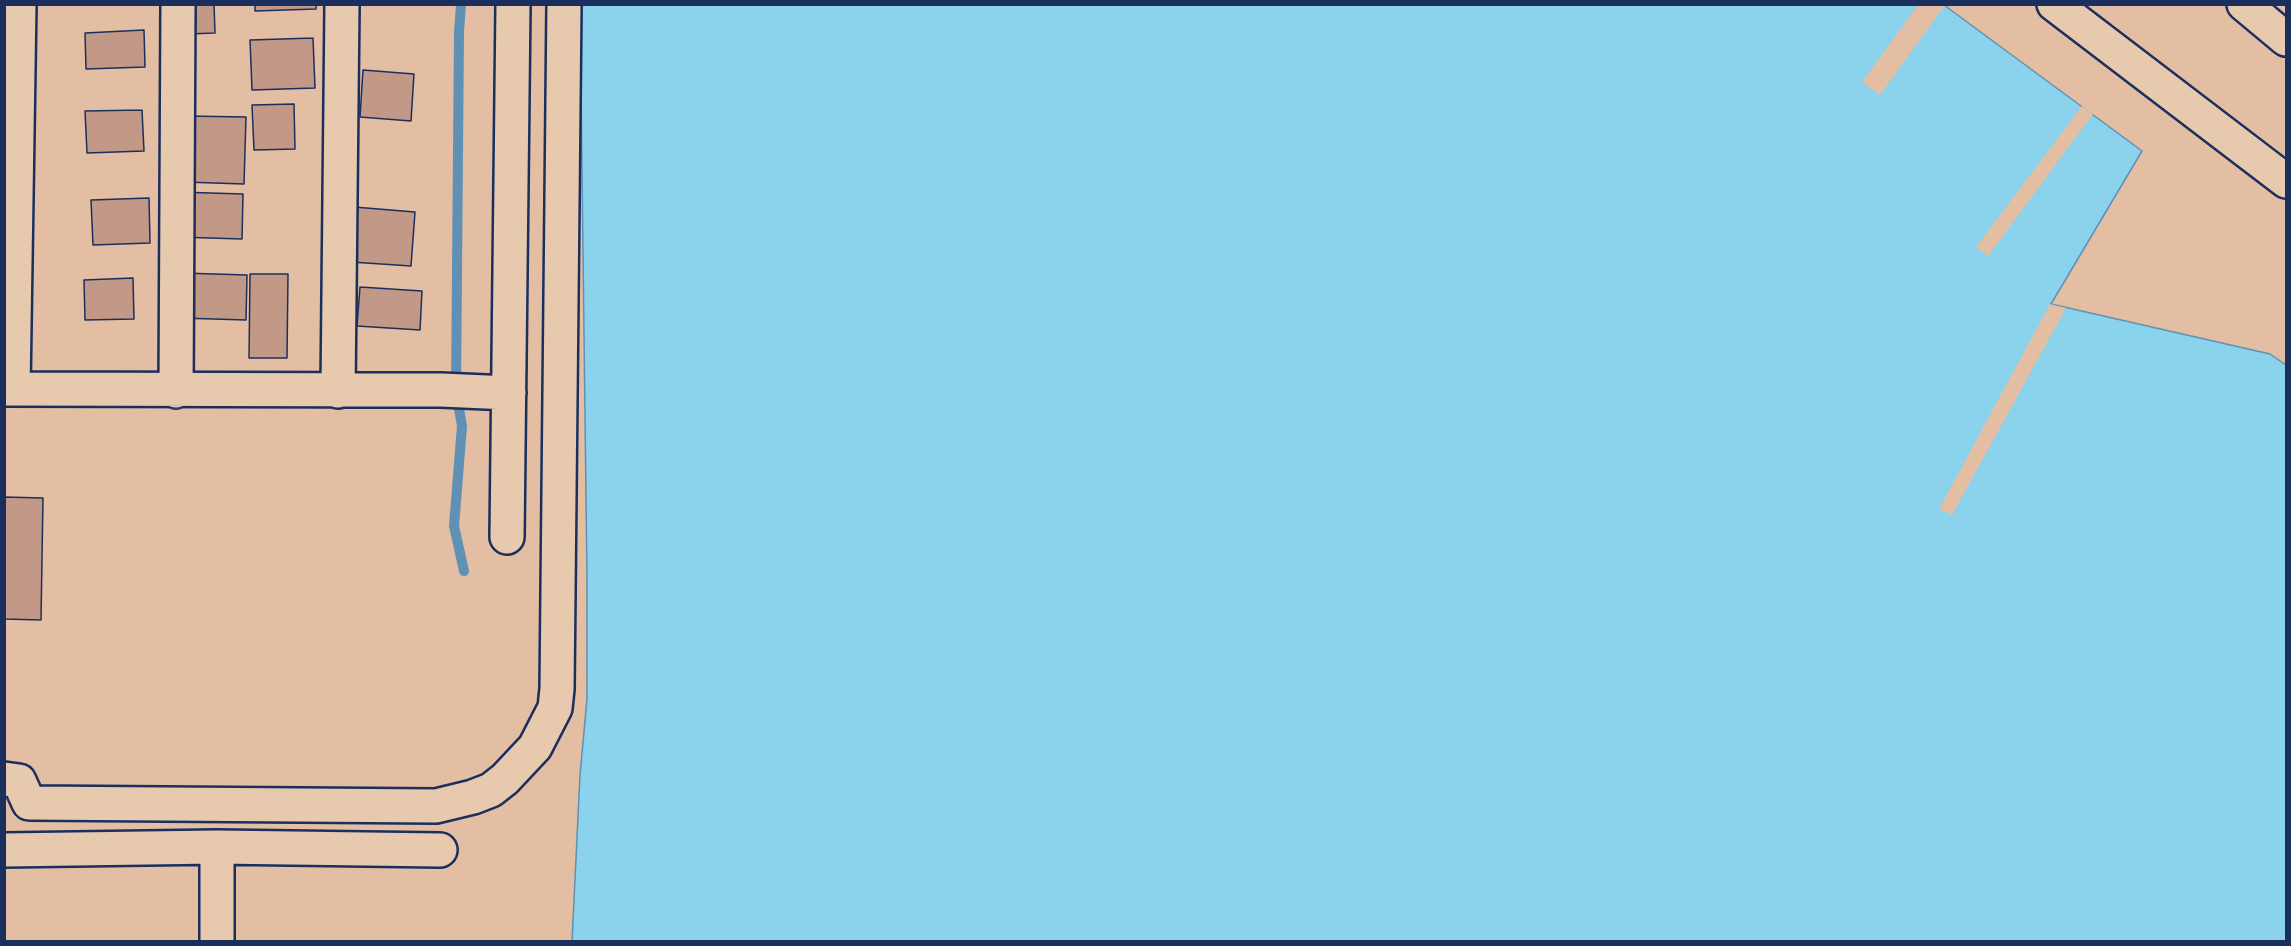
<!DOCTYPE html>
<style>
body{margin:0}
#map{position:relative;width:2291px;height:946px;overflow:hidden;background:#e3bea3;font-family:"Playpen Sans",sans-serif}
canvas{display:block}
.frame{position:absolute;inset:0;border:6px solid #1b2f5e;pointer-events:none}
</style>
<div id="map">
<canvas width="2291" height="946"></canvas>
<div class="frame"></div>
</div>
<script>
const ctx = document.querySelector('canvas').getContext('2d');
ctx.lineJoin = 'round';
function fillPath(path, color) {
  ctx.fillStyle = color;
  ctx.fill(path, 'evenodd');
}
function shape(rows) {
  const path = new Path2D();
  for (const r of rows) {
    path.moveTo(r[0], r[1]);
    for (let i = 2; i < r.length; i += 2) path.lineTo(r[i], r[i + 1]);
  }
  return path;
}
function stroke(path, color, width, dash) {
  ctx.strokeStyle = color;
  ctx.lineWidth = width;
  ctx.lineCap = dash ? 'butt' : 'round';
  ctx.setLineDash(dash || []);
  ctx.stroke(path);
}
const water = shape([
 [580,5,1944,5,2142,151,2051,304,2270,354,2286,365,2286,941,572,942,580,775,587,699,587,579,580,5]
]);
fillPath(water, '#8bd3ec');
stroke(water, '#5e91b3', 1.5);
fillPath(shape([
 [1918,5,1945,5,1880,95,1862,82],
 [2082,106,2093,114,1988,256,1976,247],
 [2050,304,2066,308,1952,515,1939,509]
]), '#e3bea3');
stroke(shape([
 [461,4,459,32,456,391,462,426,454,526,464,571]
]), '#5e91b3', 10);
const building = shape([
 [187,4,214,4,215,33,188,34,187,4],
 [255,4,316,4,316,9,255,11,255,4],
 [144,30,145,67,86,69,85,33,144,30],
 [313,38,315,88,252,90,250,40,313,38],
 [363,70,414,74,411,121,360,117,363,70],
 [294,104,295,149,254,150,252,105,294,104],
 [142,110,144,151,87,153,85,111,142,110],
 [186,116,246,117,244,184,184,182,186,116],
 [178,192,243,194,242,239,177,237,178,192],
 [149,198,150,243,93,245,91,200,149,198],
 [354,207,415,212,411,266,351,262,354,207],
 [182,273,247,275,246,320,180,318,182,273],
 [250,274,288,274,287,358,249,358,250,274],
 [133,278,134,319,85,320,84,280,133,278],
 [360,287,422,291,420,330,357,326,360,287],
 [4,497,43,498,41,620,4,619,4,497]
]);
fillPath(building, '#c29887');
stroke(building, '#1b2f5e', 1.5);
const minor = shape([
 [2054,4,2286,181],
 [2244,4,2286,39],
 [4,389,441,390,509,393],
 [13,389,19,4],
 [176,391,178,4],
 [338,391,342,4],
 [507,537,513,4],
 [4,779,19,781,29,803,436,806,473,797,491,790,505,779,535,747,555,708,557,689,564,4],
 [4,850,217,847,440,850],
 [217,942,217,847]
]);
stroke(minor, '#1b2f5e', 38);
stroke(minor, '#e7c9ad', 33);
</script>
